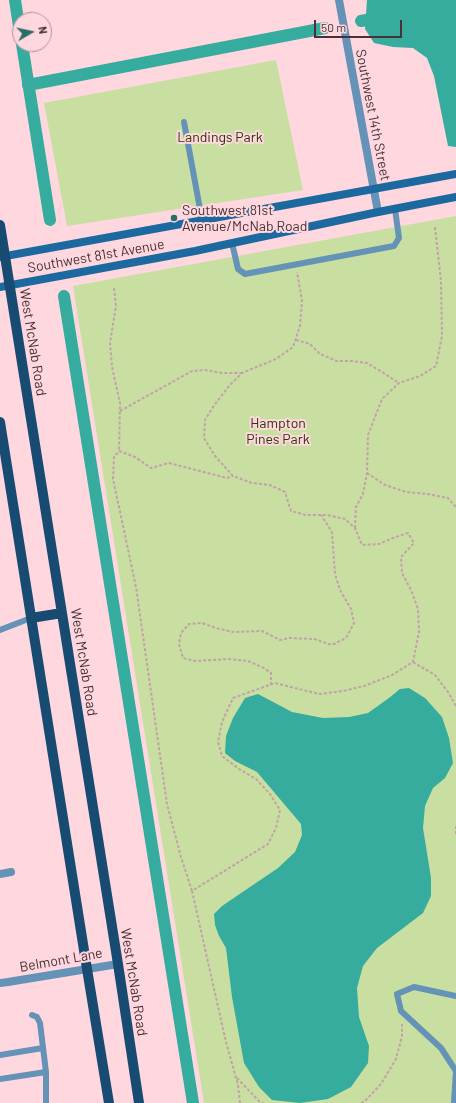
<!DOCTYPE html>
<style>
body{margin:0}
#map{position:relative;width:456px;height:1103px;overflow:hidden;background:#fed7df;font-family:Barlow,sans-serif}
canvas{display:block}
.north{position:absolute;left:12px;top:12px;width:40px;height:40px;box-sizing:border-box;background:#fed7df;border:1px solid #b5949b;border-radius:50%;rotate:81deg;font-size:11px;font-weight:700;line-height:16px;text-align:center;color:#483035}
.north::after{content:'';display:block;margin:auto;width:14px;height:18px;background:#276f66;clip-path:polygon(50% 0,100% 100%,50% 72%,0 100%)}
.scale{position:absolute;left:314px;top:20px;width:88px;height:18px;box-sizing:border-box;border:2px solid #483035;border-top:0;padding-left:5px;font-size:12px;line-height:14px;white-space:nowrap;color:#483035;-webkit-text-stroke:3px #fed7df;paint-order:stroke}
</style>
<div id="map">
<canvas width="456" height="1103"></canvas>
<div class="north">N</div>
<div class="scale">50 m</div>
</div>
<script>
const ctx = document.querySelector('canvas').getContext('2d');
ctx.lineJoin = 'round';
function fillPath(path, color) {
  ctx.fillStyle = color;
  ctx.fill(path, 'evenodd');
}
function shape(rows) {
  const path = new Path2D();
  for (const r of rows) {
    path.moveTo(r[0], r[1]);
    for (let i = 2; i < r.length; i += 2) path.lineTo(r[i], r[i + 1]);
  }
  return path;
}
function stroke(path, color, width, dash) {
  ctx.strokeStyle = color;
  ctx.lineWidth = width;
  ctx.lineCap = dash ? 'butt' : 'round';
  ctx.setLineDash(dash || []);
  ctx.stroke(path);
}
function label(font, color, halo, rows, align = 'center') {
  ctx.font = font + ' Barlow,sans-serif';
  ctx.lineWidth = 4;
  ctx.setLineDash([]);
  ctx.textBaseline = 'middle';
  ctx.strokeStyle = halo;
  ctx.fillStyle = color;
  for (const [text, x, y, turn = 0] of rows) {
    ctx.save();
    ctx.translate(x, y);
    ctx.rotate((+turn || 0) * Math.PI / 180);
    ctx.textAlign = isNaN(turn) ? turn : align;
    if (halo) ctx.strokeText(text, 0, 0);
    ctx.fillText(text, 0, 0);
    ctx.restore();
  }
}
fillPath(shape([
 [276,60,303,190,67,226,44,103],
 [456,216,456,1103,204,1103,73,286]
]), '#c8dfa1');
fillPath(shape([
 [367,0,456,0,456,147,448,146,434,76,427,58,413,48,393,47,374,43,365,29],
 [409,688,425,698,442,717,449,738,453,763,445,778,433,788,425,806,423,828,431,878,431,896,423,913,377,948,363,966,357,988,359,1017,369,1046,368,1063,351,1087,328,1099,300,1103,272,1100,259,1087,244,1063,232,997,226,948,219,936,215,925,214,914,222,906,278,868,295,852,302,835,301,824,257,772,235,761,225,753,226,736,233,718,245,698,258,694,292,712,323,718,349,717,368,713,389,698,400,689]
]), '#36ac9f');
stroke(shape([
 [15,0,20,33],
 [361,21,382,17],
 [22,44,50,220],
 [28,85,325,28],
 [64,296,193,1103]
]), '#36ac9f', 12);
stroke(shape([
 [114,288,116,306,110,343,112,367,120,403,119,451],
 [296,340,310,344,320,354,337,361,351,361,367,363,382,372,399,383],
 [120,411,192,371,205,370,222,373,242,373],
 [367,473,385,485,406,492,427,494,448,498,456,507],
 [355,528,356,507,363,494,367,473,368,435,382,399,399,383,420,376,436,366,442,336,441,281,435,227],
 [413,662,435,675,448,692,456,706],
 [271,685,271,673,262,667,248,661,229,659,195,661,183,658,179,644,181,633,189,624,202,623,216,628,233,632,262,631,280,640,289,638,314,639,332,645,346,638,354,623,351,609,340,590,335,574,332,532,321,515],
 [456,826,456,834],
 [192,891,181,857,167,804,136,587,113,479,114,457,119,451,135,457,151,468,169,463,227,478,233,476],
 [237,1078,259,1101,263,1103],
 [240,1103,238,1085,226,1042,192,891,268,844,276,828,280,810,270,794,256,779,239,769,222,756,218,742,222,722,233,698,275,683,319,694,343,691,364,686,392,675,413,662,419,632,418,609,411,590,402,573,401,557,414,543,408,533,393,538,379,544,362,545,355,528,345,519,327,515,306,515,291,511,285,492,270,485,252,483,233,476,215,456,204,438,205,420,215,404,229,386,242,373,276,359,293,347,300,326,302,301,297,272],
 [361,1103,364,1102,381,1084,396,1059,402,1036,402,1024]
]), '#c3a1a8', 2, [3, 2]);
stroke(shape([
 [184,122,202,220],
 [232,243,238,269,245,274,394,246,399,238,395,209],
 [0,630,31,618],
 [32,1015,37,1017,40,1023,46,1072],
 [0,1055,43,1048],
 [0,1079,46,1072,46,1103],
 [454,1103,456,1071,441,1048,401,1011,397,994,414,987,456,996]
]), '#6592b7', 6);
stroke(shape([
 [339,0,378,212],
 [0,874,11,872],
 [0,983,8,982,118,964]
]), '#6592b7', 8);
stroke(shape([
 [0,257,456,174],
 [0,287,195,251,378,212,456,197]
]), '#1c699f', 8);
stroke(shape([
 [0,225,118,964,139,1103],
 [0,422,87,969,109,1103],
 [31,618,62,613]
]), '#174b71', 10);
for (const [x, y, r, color] of [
 [174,218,4,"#276f66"]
]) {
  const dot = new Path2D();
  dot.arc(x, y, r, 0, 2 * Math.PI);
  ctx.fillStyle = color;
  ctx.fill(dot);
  stroke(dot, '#fed7df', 1.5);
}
label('14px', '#483035', '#fed7df', [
 ["Southwest 14th Street",373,115,79],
 ["Southwest 81st Avenue",96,256,-10],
 ["West McNab Road",33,342,81],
 ["West McNab Road",84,662,81],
 ["Belmont Lane",61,960,-10],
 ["West McNab Road",134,982,81]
]);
label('14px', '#293800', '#fed7df', [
 ["Landings Park",220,137],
 ["Hampton",278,423],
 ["Pines Park",278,439]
]);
label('14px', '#483035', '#fed7df', [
 ["Southwest 81st",182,210],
 ["Avenue/McNab Road",182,226]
], 'left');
</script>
